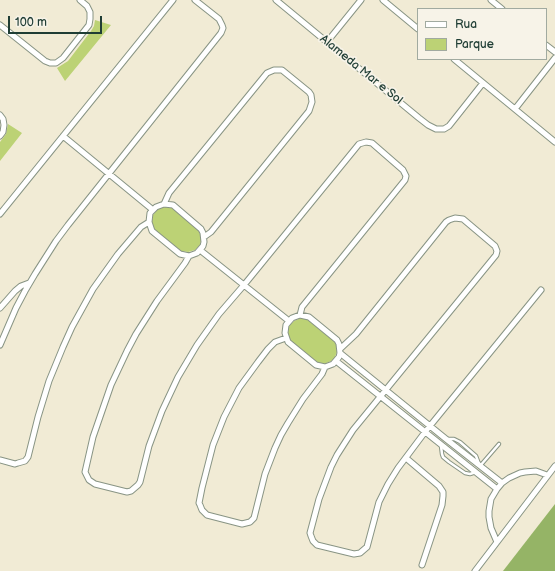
<!DOCTYPE html>
<style>
body{margin:0}
#map{position:relative;width:555px;height:571px;overflow:hidden;background:#f1ebd5;font-family:"Balsamiq Sans",sans-serif}
canvas{display:block}
.legend{position:absolute;left:417px;top:8px;width:130px;height:52px;box-sizing:border-box;background:#f7f3e8;border:1px solid #a1aaa0;margin:0;padding:5px 7px;list-style:none;font-size:12px;color:#1f3d34}
.legend li{display:flex;align-items:center;gap:8px;height:20px}
.legend b{width:20px;border:1px solid #a1aaa0}
.scale{position:absolute;left:8px;top:16px;width:94px;height:18px;box-sizing:border-box;border:2px solid #1f3d34;border-top:0;padding-left:5px;font-size:12px;line-height:14px;white-space:nowrap;color:#1f3d34;-webkit-text-stroke:3px #f7f3e8;paint-order:stroke}
</style>
<div id="map">
<canvas width="555" height="571"></canvas>
<ul class="legend">
<li><b style="height:5px;background:#fff"></b>Rua</li>
<li><b style="height:11px;background:#bcd275"></b>Parque</li>
</ul>
<div class="scale">100 m</div>
</div>
<script>
const ctx = document.querySelector('canvas').getContext('2d');
ctx.lineJoin = 'round';
function fillPath(path, color) {
  ctx.fillStyle = color;
  ctx.fill(path, 'evenodd');
}
function shape(rows) {
  const path = new Path2D();
  for (const r of rows) {
    path.moveTo(r[0], r[1]);
    for (let i = 2; i < r.length; i += 2) path.lineTo(r[i], r[i + 1]);
  }
  return path;
}
function stroke(path, color, width, dash) {
  ctx.strokeStyle = color;
  ctx.lineWidth = width;
  ctx.lineCap = dash ? 'butt' : 'round';
  ctx.setLineDash(dash || []);
  ctx.stroke(path);
}
function label(font, color, halo, rows, align = 'center') {
  ctx.font = font + ' "Balsamiq Sans",sans-serif';
  ctx.lineWidth = 3.5;
  ctx.setLineDash([]);
  ctx.textBaseline = 'middle';
  ctx.strokeStyle = halo;
  ctx.fillStyle = color;
  for (const [text, x, y, turn = 0] of rows) {
    ctx.save();
    ctx.translate(x, y);
    ctx.rotate((+turn || 0) * Math.PI / 180);
    ctx.textAlign = isNaN(turn) ? turn : align;
    if (halo) ctx.strokeText(text, 0, 0);
    ctx.fillText(text, 0, 0);
    ctx.restore();
  }
}
fillPath(shape([
 [95,20,111,25,65,81,57,68,68,61,91,31,94,26],
 [8,124,22,133,0,161,0,142,6,134],
 [165,207,172,208,199,231,201,238,201,241,200,245,195,250,188,252,181,251,154,229,152,222,153,215,158,209],
 [301,318,308,320,335,342,336,345,337,352,334,359,331,361,324,364,317,362,290,340,288,333,289,326,294,321]
]), '#bcd275');
fillPath(shape([
 [555,504,555,571,503,571]
]), '#95b466');
const service = shape([
 [447,439,454,439,460,442,476,456,479,464],
 [441,446,442,454,443,457,449,462,465,473,470,474,476,472],
 [480,466,499,444]
]);
const minor = shape([
 [276,0,419,118,428,125,436,129,444,129,449,126,483,83],
 [383,0,418,29],
 [491,0,502,9],
 [0,25,45,61,50,63,56,63,63,58,89,25,90,19,90,12,87,6,80,0],
 [327,42,361,0],
 [546,45,555,52],
 [454,59,555,142],
 [515,109,555,58],
 [0,115,3,119,4,125,3,132,0,136],
 [63,136,153,210],
 [164,204,169,193,267,73,274,70,282,70,309,92,311,95,312,102,309,111,211,232,204,237],
 [164,204,173,205,201,229,203,233,204,242,203,246,197,253,189,256,180,254,152,231,149,222,150,213,156,207,164,204],
 [0,214,173,0],
 [200,250,289,321],
 [189,256,185,263,157,301,136,334,127,351,111,385,93,437,85,472,89,480,95,484,127,492,131,491,138,485,140,482,149,446,162,411,178,377,197,345,219,314,244,285,359,144,366,142,372,143,403,170,406,176,405,180,302,307,300,315],
 [0,308,15,291,21,286,29,283],
 [300,315,309,317,337,340,339,344,340,353,339,357,333,364,325,367,316,365,288,342,285,333,286,325,292,318,300,315],
 [286,338,275,342,268,349,258,362,239,388,224,417,213,445,202,488,199,503,200,505,202,510,207,515,242,524,250,522,254,518,265,474,275,448,281,435,288,423,303,399,322,374,325,367],
 [0,345,16,308,25,291,35,274,56,241,68,225,221,33,223,28,222,25,219,19,195,0],
 [340,349,356,334,446,222,449,220,455,218,463,219,495,246,497,251,496,255,353,430,337,455,331,467,319,499,310,533,311,536,313,541,317,545,354,554,360,553,367,547,379,502,388,484,398,468,425,432,541,290],
 [340,353,446,439,502,483],
 [336,361,497,489],
 [406,458,439,486,443,492,443,496,442,505,422,565],
 [0,460,15,464,18,463,25,461,28,457,38,417,49,381,63,347,72,327,93,289,118,254,141,227,149,222],
 [497,542,491,528,489,517,489,511,491,499,497,489,502,483,509,478,520,473,525,472,536,471,547,475],
 [475,571,555,466]
]);
stroke(service, '#889484', 4.5);
stroke(minor, '#889484', 7);
stroke(service, '#fff', 2.5);
stroke(minor, '#fff', 5);
label('12px', '#1f3d34', '#f7f3e8', [
 ["Alameda Mar e Sol",361,70,39]
]);
</script>
